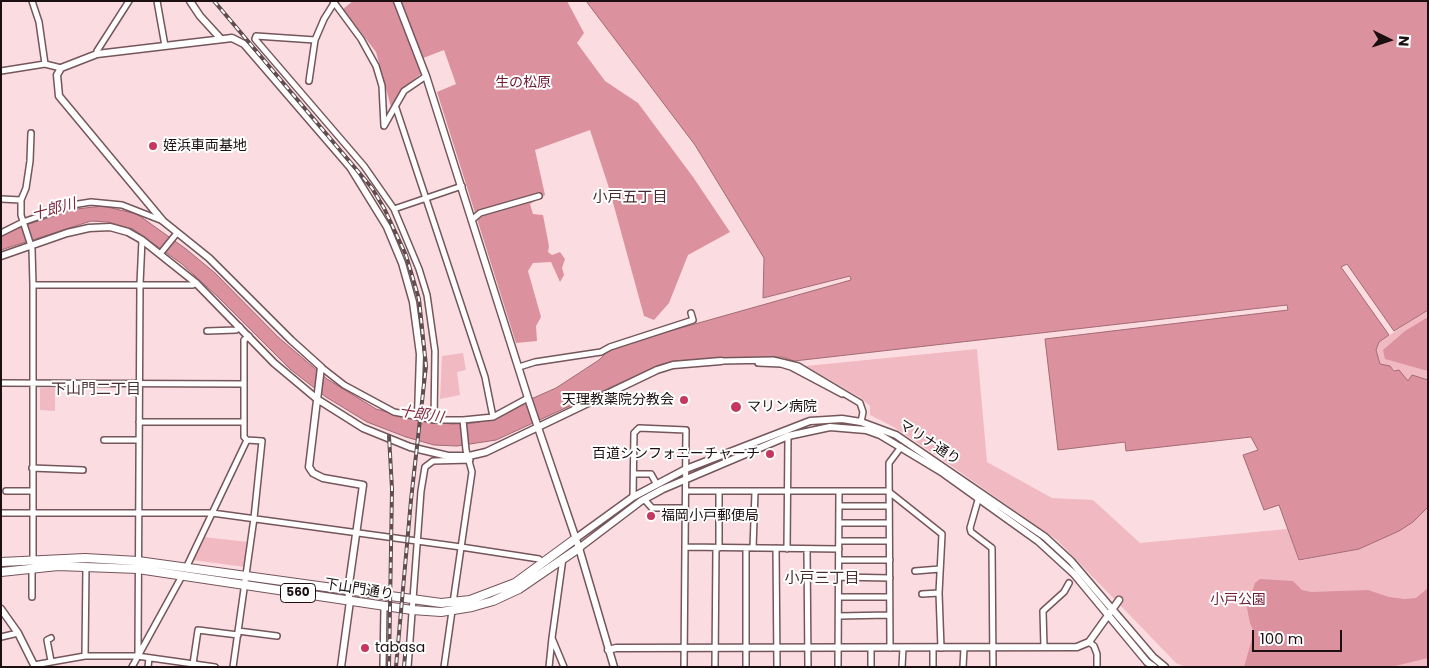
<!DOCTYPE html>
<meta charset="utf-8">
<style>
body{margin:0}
#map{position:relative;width:1429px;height:668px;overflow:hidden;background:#fbdde1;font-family:Poppins,sans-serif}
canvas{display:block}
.frame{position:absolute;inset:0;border:2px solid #1b0f11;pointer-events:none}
.north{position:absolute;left:1364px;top:15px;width:50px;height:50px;-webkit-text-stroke:4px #fff;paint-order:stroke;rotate:94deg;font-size:14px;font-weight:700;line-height:20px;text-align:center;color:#1b0f11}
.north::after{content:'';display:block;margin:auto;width:18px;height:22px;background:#1b0f11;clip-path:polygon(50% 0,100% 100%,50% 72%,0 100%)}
.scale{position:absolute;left:1252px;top:630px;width:90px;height:22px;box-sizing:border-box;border:2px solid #1b0f11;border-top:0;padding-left:6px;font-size:15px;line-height:18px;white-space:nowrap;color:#1b0f11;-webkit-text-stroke:4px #fff;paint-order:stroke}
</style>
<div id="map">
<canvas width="1429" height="668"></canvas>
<div class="frame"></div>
<div class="north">N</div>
<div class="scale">100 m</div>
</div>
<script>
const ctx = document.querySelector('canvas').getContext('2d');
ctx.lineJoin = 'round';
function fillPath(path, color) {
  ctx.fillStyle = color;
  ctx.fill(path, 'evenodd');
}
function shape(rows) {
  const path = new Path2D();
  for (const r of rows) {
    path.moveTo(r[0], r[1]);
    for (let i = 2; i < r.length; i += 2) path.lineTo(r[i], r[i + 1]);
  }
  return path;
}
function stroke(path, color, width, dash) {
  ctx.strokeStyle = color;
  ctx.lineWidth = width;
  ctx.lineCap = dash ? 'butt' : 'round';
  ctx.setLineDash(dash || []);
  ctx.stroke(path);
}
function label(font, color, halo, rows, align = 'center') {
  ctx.font = font + ' Poppins,"Noto Sans JP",sans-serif';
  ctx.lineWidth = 4;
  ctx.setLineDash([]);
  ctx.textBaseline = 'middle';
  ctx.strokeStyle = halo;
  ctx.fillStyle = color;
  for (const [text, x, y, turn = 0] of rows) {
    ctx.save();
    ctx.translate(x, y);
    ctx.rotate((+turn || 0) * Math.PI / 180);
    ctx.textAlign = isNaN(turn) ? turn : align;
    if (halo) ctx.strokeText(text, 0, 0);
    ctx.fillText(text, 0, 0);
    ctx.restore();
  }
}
fillPath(shape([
 [1428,310,1428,380,1412,375,1408,381,1390,366,1380,364,1376,350,1379,342],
 [977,349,987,462,1052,498,1093,500,1140,543,1287,529,1299,561,1359,549,1399,531,1413,522,1428,507,1428,667,1185,667,1176,663,1057,540,937,456,892,426,870,415,870,406,861,398,806,366],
 [463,353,466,370,457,372,460,395,440,399,442,356],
 [40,388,55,388,55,411,40,410],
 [204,537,248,542,245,567,192,560]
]), '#f1bac2');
fillPath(shape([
 [353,1,567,1,584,33,577,43,605,81,638,103,693,177,730,232,688,255,669,303,654,320,644,316,609,188,590,130,535,150,545,195,530,204,533,214,543,215,549,246,548,252,552,255,560,252,565,259,562,268,564,275,560,282,551,262,533,263,528,271,541,317,536,326,537,341,516,343,437,92,456,84,444,50,418,60,422,73,401,90,391,107,376,52,343,9],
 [1428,317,1428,371,1385,359,1383,350,1405,331],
 [1260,579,1293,581,1302,590,1311,592,1368,590,1389,597,1405,599,1416,598,1428,588,1428,658,1391,667,1244,667,1254,632,1250,623,1247,608,1255,583]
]), '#dc919e');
const water = shape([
 [586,1,1428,1,1428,310,1394,331,1347,264,1341,267,1389,335,1379,342,1376,350,1380,364,1390,366,1394,371,1399,370,1408,381,1412,375,1428,380,1428,507,1413,522,1399,531,1359,549,1299,560,1279,505,1264,510,1243,455,1258,450,1251,437,1126,451,1125,442,1058,450,1045,339,1288,310,1287,305,794,361,782,357,674,361,659,365,496,440,457,446,434,445,406,437,367,422,326,397,290,369,218,297,182,264,133,229,108,222,91,221,1,250,1,235,29,224,76,209,103,206,137,214,186,249,215,273,278,337,327,379,376,409,405,417,452,424,474,423,498,417,522,403,556,388,599,360,609,350,656,335,851,280,850,276,763,298,764,258,695,145,586,1]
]);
fillPath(water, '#dc919e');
stroke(water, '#a26a74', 1);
const minor = shape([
 [32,1,39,22,45,64],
 [157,1,165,46],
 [333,1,361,39,376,66,382,86,384,126,404,91,426,76],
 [315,40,256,36,255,39,364,166,394,209,419,269,427,295,435,351,434,420],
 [97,54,97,51,129,1],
 [1,71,45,64,61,68],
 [309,81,315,40,324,19,334,3],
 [396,108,485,377,493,417],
 [31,133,30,161,26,188,21,200,21,215,32,249,33,285,33,560],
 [1,199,21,200],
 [394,209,462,186],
 [473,219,480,213,539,196],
 [1,233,23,222,72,205,91,202,122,205,163,221],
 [160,254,177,233],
 [33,285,193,285,196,283],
 [207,331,236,330,240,327],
 [721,361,773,360,798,366,860,403,863,412,861,422],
 [758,363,781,364,791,367,842,394],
 [321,367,344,385,394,412,434,420,463,420,466,450,472,472,453,603],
 [519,367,535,362,601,352,610,347,693,320,691,313],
 [1,383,244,384],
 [463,420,493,417,528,398],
 [139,422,244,422],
 [104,440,139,440],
 [32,468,83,470],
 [634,474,651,474,656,483],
 [6,491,32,491],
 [686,491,888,491,942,534,939,593,941,648],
 [719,491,719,548],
 [633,497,634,433,639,428,686,430,684,667],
 [644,499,652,508,685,508],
 [978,500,970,528,971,532,992,548,993,667],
 [839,506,888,506],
 [1,513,212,513,461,547,539,559,543,563],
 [839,523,889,523],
 [840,541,889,541],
 [685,547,839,549],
 [753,548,755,492],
 [776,548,777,667],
 [787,549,788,436],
 [807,549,808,667],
 [563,558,552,638,564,667],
 [840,560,890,560],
 [186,568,247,440,244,437,244,340,249,336],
 [915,571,940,569],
 [839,577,890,578],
 [922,594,939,593],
 [32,597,32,568],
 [839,597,889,597],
 [839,616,889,615],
 [238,631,277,636],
 [1,637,18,633],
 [51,638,47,640,51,661],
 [1089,642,1094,646,1097,654,1097,667],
 [1044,647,1043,611,1064,592,1069,583],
 [890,648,889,463,901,447],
 [138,654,140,284,142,240],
 [85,656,86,566],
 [193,664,198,630,238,635],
 [34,665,85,656,137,656,215,667],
 [132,667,182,576],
 [148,667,149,658],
 [233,667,254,518,262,441,247,440],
 [383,667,384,606],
 [408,667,421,491,425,467,433,461,470,460],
 [444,667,452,611],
 [549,667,552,638],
 [715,667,716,548],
 [746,667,746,548],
 [838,667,839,492],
 [871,667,871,648],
 [902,667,903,648],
 [933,667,933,648],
 [963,667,964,648]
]);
const tertiary = shape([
 [190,1,200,16,221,39],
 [397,1,426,76,528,398,579,548,614,667],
 [1,256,67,233,89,228,110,227,128,232,142,240,196,283,274,363,317,399,363,428,410,447,448,456,469,456,486,452,657,370,673,365,721,361],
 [575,539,633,497,686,469,810,421,842,419,861,422,896,435,1045,537,1071,561,1153,657,1165,667],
 [579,548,641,501,663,489,788,436,830,427,866,430,880,435,943,473,1038,541,1074,574,1147,662,1154,667],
 [1,609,18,633,35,667],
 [608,650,616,648,1077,647,1089,642,1119,600],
 [341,667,350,601,348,591,363,485,323,478,313,473,309,467,321,367,291,340,209,258,163,221,59,96,57,75,61,68,97,54,232,38,244,44,350,167,387,227,402,263,413,302,420,354,418,415]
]);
const primary = shape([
 [1,562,85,558,138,561,441,603,470,600,515,583,575,539],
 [1,572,58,566,138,569,412,610,441,612,472,607,493,601,519,589,579,548]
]);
stroke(minor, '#74565b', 8);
stroke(tertiary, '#74565b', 9);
stroke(primary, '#74565b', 10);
stroke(minor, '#fff', 5);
stroke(tertiary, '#fff', 6);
stroke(primary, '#fff', 8);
const rail = shape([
 [214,1,372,188,384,208,406,255,419,299,426,366,411,500,396,667],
 [389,667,392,489,389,436],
 [404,667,406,644]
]);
stroke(rail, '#5f4d50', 4);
stroke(rail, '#fff', 2, [5.5]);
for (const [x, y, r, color] of [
 [153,146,5,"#c63760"],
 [684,400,5,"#c63760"],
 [736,407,6,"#c63760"],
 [770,454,5,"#c63760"],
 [651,516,5,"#c63760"],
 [365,648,5,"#c63760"]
]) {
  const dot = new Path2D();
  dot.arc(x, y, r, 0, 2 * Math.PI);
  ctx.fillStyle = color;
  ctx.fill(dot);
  stroke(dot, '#fff', 2);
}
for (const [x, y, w] of [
 [298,593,35]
]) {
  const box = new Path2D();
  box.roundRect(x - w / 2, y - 9.5, w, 19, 4);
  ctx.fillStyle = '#fff';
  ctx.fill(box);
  stroke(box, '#1b0f11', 1);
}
label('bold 12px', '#1b0f11', null, [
 ["560",298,593]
]);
label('14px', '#711933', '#fff', [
 ["生の松原",523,83],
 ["小戸公園",1238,600]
]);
label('14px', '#1b0f11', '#fff', [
 ["姪浜車両基地",163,146],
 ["天理教薬院分教会",674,400,"right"],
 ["マリン病院",747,407],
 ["百道シンフォニーチャーチ",760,454,"right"],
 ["福岡小戸郵便局",661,516],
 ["tabasa",375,648]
], 'left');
label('14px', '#1b0f11', '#fff', [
 ["マリナ通り",929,443,33],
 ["下山門通り",359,590,9]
]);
label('15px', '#472c31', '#fff', [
 ["小戸五丁目",630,198],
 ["下山門二丁目",96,390],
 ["小戸三丁目",822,579]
]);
label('italic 15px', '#832a41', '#fff', [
 ["十郎川",54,210,-15],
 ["十郎川",421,415,9]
]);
</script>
